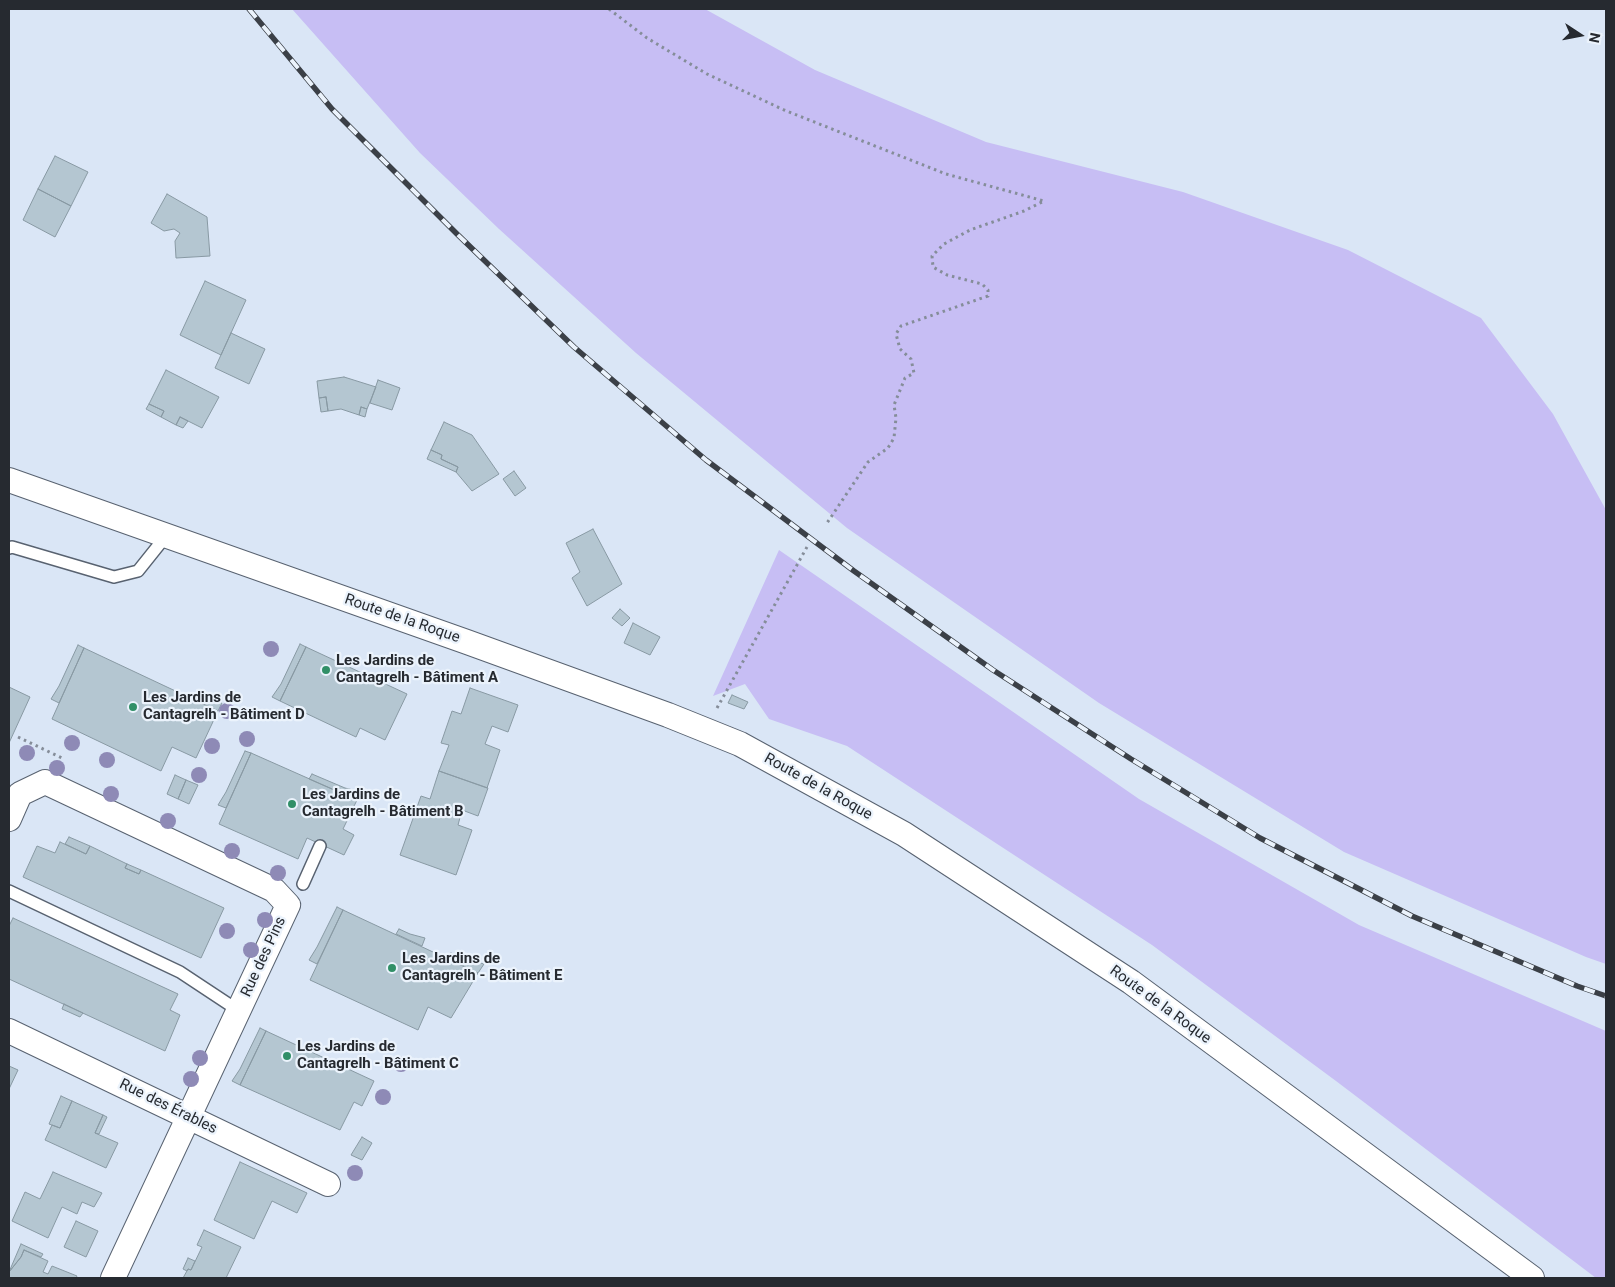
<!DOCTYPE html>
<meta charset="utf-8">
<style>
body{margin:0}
#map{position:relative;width:1615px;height:1287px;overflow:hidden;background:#dae6f6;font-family:Roboto,sans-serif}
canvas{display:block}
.frame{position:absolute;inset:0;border:10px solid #262a30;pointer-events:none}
.north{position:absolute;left:1555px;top:10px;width:50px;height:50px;-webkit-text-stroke:4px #ebf3fc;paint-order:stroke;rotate:101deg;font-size:14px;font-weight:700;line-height:20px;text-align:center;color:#262a30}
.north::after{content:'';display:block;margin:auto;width:18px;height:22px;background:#262a30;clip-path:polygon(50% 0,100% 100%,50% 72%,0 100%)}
</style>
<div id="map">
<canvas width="1615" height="1287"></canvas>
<div class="frame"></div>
<div class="north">N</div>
</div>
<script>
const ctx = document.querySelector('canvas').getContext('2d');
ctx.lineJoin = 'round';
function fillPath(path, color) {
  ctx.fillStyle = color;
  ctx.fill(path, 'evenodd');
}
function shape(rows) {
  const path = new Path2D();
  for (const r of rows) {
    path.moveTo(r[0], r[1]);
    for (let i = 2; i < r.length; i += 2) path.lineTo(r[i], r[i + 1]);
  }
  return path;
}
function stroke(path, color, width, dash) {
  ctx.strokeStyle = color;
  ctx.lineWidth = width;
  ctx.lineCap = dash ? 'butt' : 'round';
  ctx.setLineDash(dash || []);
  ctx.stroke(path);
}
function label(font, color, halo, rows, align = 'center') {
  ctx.font = font + ' Roboto,sans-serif';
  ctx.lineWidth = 4.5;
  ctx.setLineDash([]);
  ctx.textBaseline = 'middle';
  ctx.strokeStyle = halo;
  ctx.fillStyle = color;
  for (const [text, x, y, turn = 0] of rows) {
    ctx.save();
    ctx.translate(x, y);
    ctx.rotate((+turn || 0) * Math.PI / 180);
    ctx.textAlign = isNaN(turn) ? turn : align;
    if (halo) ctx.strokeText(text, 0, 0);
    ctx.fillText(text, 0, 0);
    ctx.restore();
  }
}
fillPath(shape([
 [292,9,705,9,815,70,986,142,1183,192,1348,250,1481,318,1553,414,1606,510,1606,964,1586,957,1344,852,1099,703,847,528,636,353,499,229,420,153],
 [779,550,1139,799,1359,925,1606,1031,1606,1278,1596,1278,1336,1081,1152,945,847,746,769,719,745,684,713,696]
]), '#c7bef4');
const building = shape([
 [55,156,88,172,71,206,38,189,55,156],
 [38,189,71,206,55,237,23,220,38,189],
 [167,194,207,217,210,256,176,258,175,241,180,233,174,229,164,231,151,223,167,194],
 [205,281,246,300,221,355,180,335,205,281],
 [231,333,265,349,249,384,215,368,231,333],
 [166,370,219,397,202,428,180,417,176,425,161,417,164,411,149,404,166,370],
 [344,377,376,387,367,409,361,407,359,415,341,409,328,411,326,397,319,398,317,381,344,377],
 [378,380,400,388,392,410,370,403,378,380],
 [326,397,328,411,321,412,319,398,326,397],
 [149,404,164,411,161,417,146,409,149,404],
 [361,407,367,409,365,417,359,415,361,407],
 [180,417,188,421,183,428,176,425,180,417],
 [444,422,472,435,499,474,472,491,456,472,458,467,441,459,442,455,431,450,444,422],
 [431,450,442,455,441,459,458,467,456,472,427,459,431,450],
 [514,471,526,488,515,496,503,479,514,471],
 [593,529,622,584,587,606,572,578,580,572,566,543,593,529],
 [620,609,630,618,622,626,612,618,620,609],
 [633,623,660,637,650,655,624,643,633,623],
 [300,644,306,647,280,701,272,697,281,684,300,644],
 [78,645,84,648,59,703,51,699,59,686,78,645],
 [306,647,407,694,385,740,360,728,356,737,280,701,306,647],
 [84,648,218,711,196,758,172,747,161,771,52,719,84,648],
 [9,687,30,697,9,743,9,687],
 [470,688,518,705,508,732,492,726,485,744,500,750,487,788,439,771,449,745,441,743,452,711,461,714,470,688],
 [195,694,207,699,222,703,218,711,193,699,195,694],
 [732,695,748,702,744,709,728,703,732,695],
 [245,751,251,753,226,808,218,805,226,792,245,751],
 [251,753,357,800,343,829,354,835,344,855,307,838,298,859,219,824,251,753],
 [439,771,488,788,478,816,462,810,458,825,472,830,456,875,400,855,421,796,430,799,439,771],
 [312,774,345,788,361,792,357,800,309,779,312,774],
 [175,775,186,780,178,799,167,794,175,775],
 [186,780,198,785,189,804,178,799,186,780],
 [69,837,90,846,86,854,65,844,69,837],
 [60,842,86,854,90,846,127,864,125,868,139,874,141,870,224,908,201,958,23,877,37,846,55,853,60,842],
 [127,864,141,870,139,874,125,868,127,864],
 [337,907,343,910,317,964,309,960,317,947,337,907],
 [343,910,478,973,451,1018,428,1007,418,1030,310,980,343,910],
 [13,918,178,994,170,1010,180,1015,165,1051,9,979,9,926,13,918],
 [399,929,410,934,425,938,422,946,396,934,399,929],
 [451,953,462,958,484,964,478,973,448,959,451,953],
 [64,1004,83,1013,80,1017,62,1009,64,1004],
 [260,1028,266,1031,240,1085,232,1081,240,1069,260,1028],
 [266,1031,374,1081,362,1106,354,1102,340,1130,240,1085,266,1031],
 [9,1066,18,1070,9,1089,9,1066],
 [61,1096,72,1101,60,1128,49,1124,61,1096],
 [72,1101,103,1115,95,1133,118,1143,106,1168,45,1140,52,1125,60,1128,72,1101],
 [103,1115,107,1117,99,1134,95,1133,103,1115],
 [362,1137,372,1143,362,1160,351,1155,362,1137],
 [240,1162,307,1193,297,1213,272,1201,254,1239,214,1220,240,1162],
 [53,1172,102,1193,94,1207,82,1202,77,1214,62,1207,48,1238,12,1221,25,1192,40,1199,53,1172],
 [76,1221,98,1231,86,1257,64,1247,76,1221],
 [204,1230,241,1247,226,1278,183,1278,188,1269,191,1270,202,1247,197,1245,204,1230],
 [21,1244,43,1254,41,1257,24,1250,21,1257,9,1272,21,1244],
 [24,1250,48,1261,43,1272,48,1274,52,1266,77,1276,76,1278,9,1278,9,1272,21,1257,24,1250],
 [188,1258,195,1261,191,1270,188,1269,187,1271,183,1269,188,1258]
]);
fillPath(building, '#b4c6d1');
stroke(building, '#8899a3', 1);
const lane = shape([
 [9,548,12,547,114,577,138,571,166,536],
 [303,884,320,846],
 [9,891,180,972,239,1011]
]);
const street = shape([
 [9,480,467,642,668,715,740,744,904,834,1131,982,1532,1278],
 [9,819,20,794,45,782,274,890,288,905,113,1278],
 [9,1031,328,1184]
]);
stroke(lane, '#586270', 14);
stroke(street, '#586270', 26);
stroke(shape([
 [609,9,647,38,707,74,784,110,946,174,1044,201,1024,211,970,230,944,244,932,256,933,267,947,275,982,284,988,290,988,296,901,326,896,334,900,349,911,359,914,373,905,378,894,405,896,418,894,438,888,448,868,462,827,523],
 [717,708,807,547],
 [18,737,62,758]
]), '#858d99', 3, [2.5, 4]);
stroke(lane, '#fff', 11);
stroke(street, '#fff', 24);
const rail = shape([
 [249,9,332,109,457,234,574,347,706,460,854,571,993,670,1131,759,1260,838,1412,916,1577,986,1606,996]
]);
stroke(rail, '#3b4047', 5.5);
stroke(rail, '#ebf3fc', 4, [11]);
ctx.fillStyle = '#8e8ab6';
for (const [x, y] of [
 [271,649],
 [227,711],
 [247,739],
 [72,743],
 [212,746],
 [27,753],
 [107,760],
 [57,768],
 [199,775],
 [111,794],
 [168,821],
 [232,851],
 [278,873],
 [265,920],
 [227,931],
 [251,950],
 [200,1058],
 [401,1064],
 [191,1079],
 [383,1097],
 [355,1173]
]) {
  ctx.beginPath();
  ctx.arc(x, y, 8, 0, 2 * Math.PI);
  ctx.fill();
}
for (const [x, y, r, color] of [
 [326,670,5,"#318f67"],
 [133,707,5,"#318f67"],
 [292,804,5,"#318f67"],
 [392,968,5,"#318f67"],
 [287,1056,5,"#318f67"]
]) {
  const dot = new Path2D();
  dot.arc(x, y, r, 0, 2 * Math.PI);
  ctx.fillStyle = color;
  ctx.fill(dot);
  stroke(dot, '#ebf3fc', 2);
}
label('15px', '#262a30', '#ebf3fc', [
 ["Route de la Roque",402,619,19],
 ["Route de la Roque",818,787,29],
 ["Rue des Pins",264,957,-65],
 ["Route de la Roque",1160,1005,36],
 ["Rue des Érables",168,1107,26]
]);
label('bold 15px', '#262a30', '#ebf3fc', [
 ["Les Jardins de",336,661],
 ["Cantagrelh - Bâtiment A",336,678],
 ["Les Jardins de",143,698],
 ["Cantagrelh - Bâtiment D",143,715],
 ["Les Jardins de",302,795],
 ["Cantagrelh - Bâtiment B",302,812],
 ["Les Jardins de",402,959],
 ["Cantagrelh - Bâtiment E",402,976],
 ["Les Jardins de",297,1047],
 ["Cantagrelh - Bâtiment C",297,1064]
], 'left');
</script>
